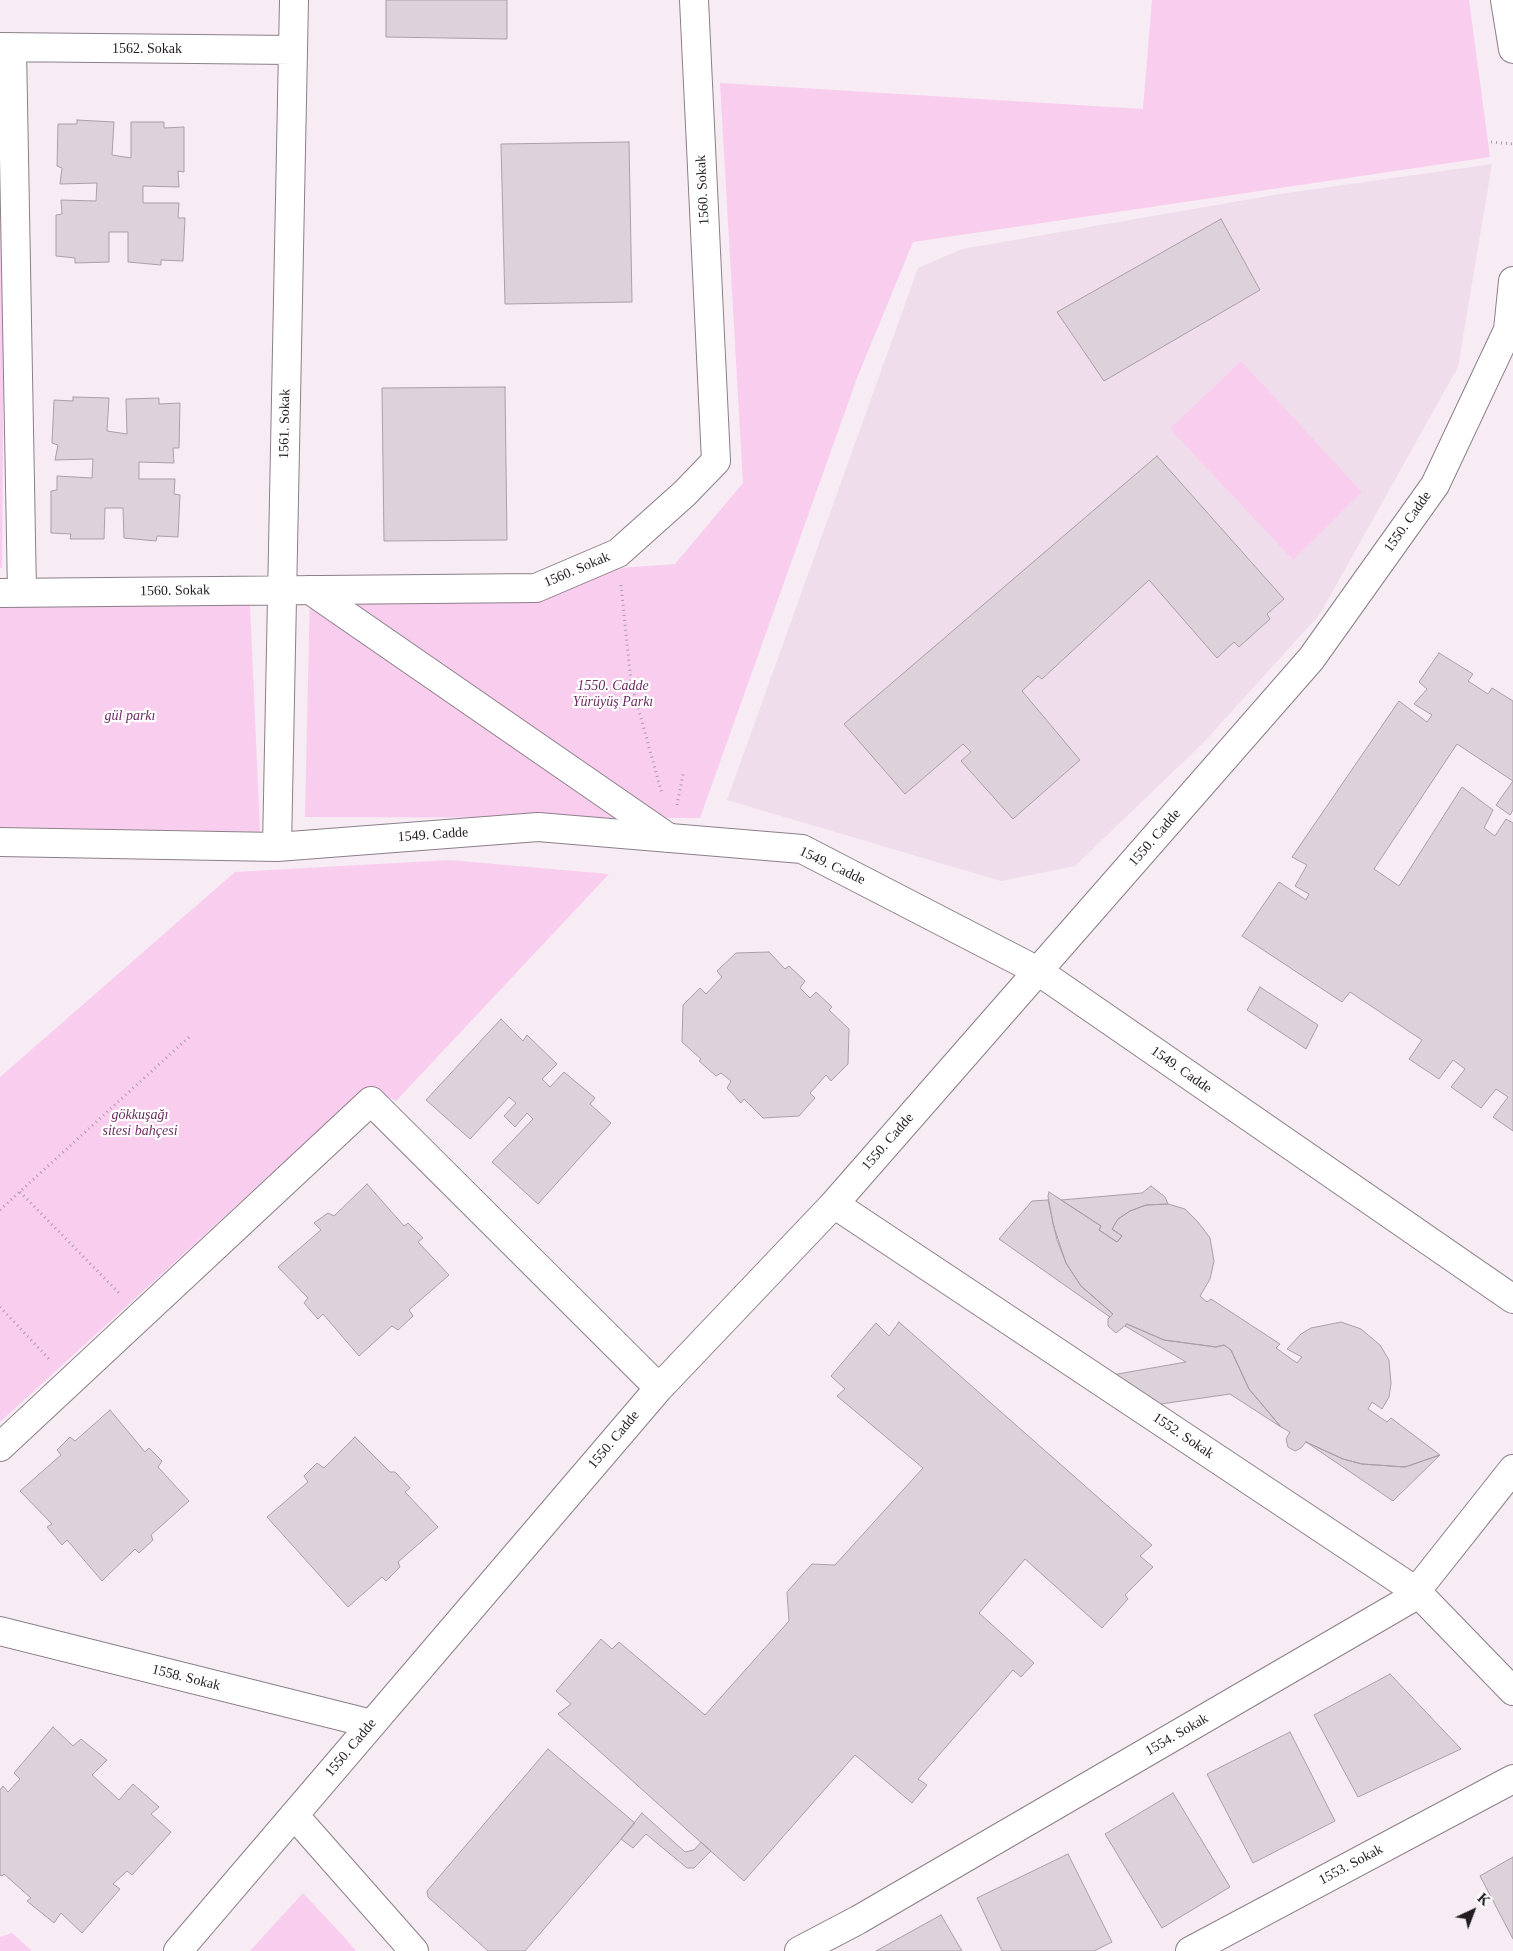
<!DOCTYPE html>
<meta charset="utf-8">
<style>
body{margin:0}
#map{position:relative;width:1513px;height:1951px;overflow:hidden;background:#f7ebf4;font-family:Georgia,serif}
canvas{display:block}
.north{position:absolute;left:1448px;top:1886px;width:50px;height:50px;-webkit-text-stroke:4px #fff;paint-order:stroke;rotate:43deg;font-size:14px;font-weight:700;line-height:20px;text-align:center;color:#211c20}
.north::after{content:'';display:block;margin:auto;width:18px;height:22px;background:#211c20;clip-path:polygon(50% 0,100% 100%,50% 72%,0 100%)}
</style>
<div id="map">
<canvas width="1513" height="1951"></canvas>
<div class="north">K</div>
</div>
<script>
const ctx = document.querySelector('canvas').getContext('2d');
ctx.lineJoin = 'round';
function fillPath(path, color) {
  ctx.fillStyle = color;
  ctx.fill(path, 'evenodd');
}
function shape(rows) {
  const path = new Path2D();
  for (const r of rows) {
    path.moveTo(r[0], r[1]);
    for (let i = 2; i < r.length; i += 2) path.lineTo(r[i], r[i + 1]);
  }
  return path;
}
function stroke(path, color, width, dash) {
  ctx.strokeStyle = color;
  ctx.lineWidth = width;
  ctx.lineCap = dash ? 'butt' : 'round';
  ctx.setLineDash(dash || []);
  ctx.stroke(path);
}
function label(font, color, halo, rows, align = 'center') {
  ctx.font = font + ' Georgia,serif';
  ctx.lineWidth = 4.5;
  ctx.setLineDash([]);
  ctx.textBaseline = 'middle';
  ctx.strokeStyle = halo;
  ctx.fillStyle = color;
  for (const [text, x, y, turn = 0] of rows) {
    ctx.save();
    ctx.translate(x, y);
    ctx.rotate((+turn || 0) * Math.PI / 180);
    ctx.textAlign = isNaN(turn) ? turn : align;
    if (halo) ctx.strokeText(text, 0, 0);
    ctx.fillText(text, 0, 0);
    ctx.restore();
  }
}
fillPath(shape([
 [1492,164,1458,367,1320,614,1203,743,1075,866,1001,881,727,800,918,268,962,249,1280,194]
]), '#f0ddeb');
fillPath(shape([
 [1152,0,1469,0,1490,157,913,242,857,378,700,818,305,817,310,590,675,564,743,483,720,83,1143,109],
 [0,47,6,47,2,568,0,568],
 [1241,361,1362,492,1293,560,1170,429],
 [0,601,250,605,260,832,0,827],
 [449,860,609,874,396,1101,367,1086,0,1422,0,1077,235,872],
 [303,1893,345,1938,356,1951,250,1951],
 [12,1933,32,1951,0,1951,0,1937]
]), '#f9cdee');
const building = shape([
 [386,0,507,0,507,39,386,37,386,0],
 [77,120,114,122,112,155,131,158,131,122,164,122,164,128,184,127,184,172,178,171,179,187,143,186,143,203,179,203,178,218,185,218,183,261,161,260,161,265,128,262,128,232,109,232,109,262,75,263,75,258,56,256,56,215,62,214,61,200,96,201,97,183,60,184,62,168,57,166,58,124,77,124,77,120],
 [629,142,632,302,505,304,501,144,629,142],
 [1221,219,1260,290,1104,381,1057,312,1221,219],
 [505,387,507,540,384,541,382,388,505,387],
 [73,397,109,398,107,431,127,434,126,399,159,398,159,404,180,403,179,448,173,448,174,463,139,462,139,479,175,479,174,494,180,495,178,537,157,536,156,541,124,538,123,508,105,508,104,539,70,539,71,534,51,533,51,491,57,490,57,476,92,478,93,459,55,460,58,445,52,443,54,400,73,401,73,397],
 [1157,456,1284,599,1267,614,1270,619,1239,647,1234,642,1217,658,1149,580,1042,679,1038,676,1022,691,1080,760,1013,819,961,761,971,752,963,744,905,794,844,724,1157,456],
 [1439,653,1473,674,1468,681,1488,694,1492,688,1513,701,1513,810,1510,815,1496,805,1513,781,1457,744,1374,869,1399,886,1462,787,1493,810,1484,828,1495,836,1506,819,1513,823,1513,1131,1493,1117,1508,1097,1496,1089,1481,1108,1451,1087,1465,1069,1453,1060,1439,1079,1409,1059,1422,1040,1350,992,1342,1002,1242,936,1279,882,1306,900,1309,894,1295,886,1307,865,1292,857,1399,701,1427,722,1432,715,1414,704,1427,689,1419,682,1439,653],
 [769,952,785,969,789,966,805,981,800,988,810,998,816,992,832,1007,829,1010,849,1029,848,1064,831,1081,826,1075,810,1093,815,1098,799,1116,763,1118,744,1099,741,1103,727,1088,731,1081,721,1073,716,1076,699,1061,701,1059,682,1042,683,1005,700,988,706,994,722,977,717,971,736,953,769,952],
 [1260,987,1318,1025,1306,1049,1247,1010,1260,987],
 [501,1019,523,1041,527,1035,557,1064,542,1079,550,1087,564,1072,595,1098,590,1104,611,1123,538,1204,492,1162,533,1119,527,1113,515,1127,504,1116,516,1103,509,1097,470,1139,426,1100,501,1019],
 [367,1184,404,1226,408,1223,423,1238,418,1242,449,1275,409,1310,413,1316,398,1330,392,1326,359,1356,323,1314,318,1319,304,1303,308,1298,278,1267,321,1230,314,1223,328,1213,334,1216,367,1184],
 [1151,1186,1165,1197,1168,1204,1146,1205,1130,1211,1118,1219,1112,1229,1122,1236,1117,1242,1099,1230,1101,1226,1061,1200,1142,1193,1151,1186],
 [1049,1192,1101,1226,1099,1230,1117,1242,1122,1236,1112,1229,1118,1219,1130,1211,1146,1205,1168,1204,1185,1209,1198,1222,1210,1238,1214,1261,1210,1279,1200,1296,1207,1302,1211,1299,1280,1344,1276,1348,1297,1363,1302,1357,1287,1349,1301,1334,1311,1328,1341,1322,1361,1329,1380,1345,1389,1360,1391,1384,1389,1397,1382,1409,1372,1402,1368,1409,1387,1422,1391,1418,1440,1455,1405,1467,1362,1464,1343,1459,1306,1442,1301,1448,1295,1451,1288,1447,1286,1439,1290,1432,1281,1427,1249,1389,1231,1350,1224,1345,1216,1347,1164,1340,1127,1324,1116,1333,1108,1326,1108,1319,1113,1314,1081,1286,1066,1263,1053,1224,1048,1196,1049,1192],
 [1048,1200,1057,1240,1066,1263,1081,1286,1113,1314,1110,1317,999,1239,1032,1201,1048,1200],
 [899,1322,1152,1545,1140,1556,1153,1567,1125,1595,1128,1599,1102,1628,1025,1559,979,1613,1034,1663,1021,1677,1013,1670,918,1779,927,1785,912,1803,855,1755,744,1881,558,1714,571,1704,556,1691,601,1639,612,1649,619,1642,705,1715,789,1621,787,1592,812,1564,835,1565,923,1468,837,1396,845,1389,831,1376,876,1323,889,1336,899,1322],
 [1127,1324,1164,1340,1216,1347,1224,1345,1231,1350,1249,1389,1281,1427,1230,1394,1154,1405,1112,1375,1186,1362,1125,1326,1127,1324],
 [110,1410,145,1452,149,1448,162,1461,158,1467,189,1501,151,1535,153,1540,139,1553,135,1549,102,1581,67,1540,62,1545,47,1527,52,1524,20,1491,61,1455,57,1450,70,1437,75,1441,110,1410],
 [355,1437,390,1472,395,1472,410,1488,405,1492,438,1527,398,1562,400,1567,386,1581,382,1577,348,1607,267,1517,308,1482,304,1476,317,1463,324,1468,355,1437],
 [1306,1442,1343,1459,1362,1464,1405,1467,1440,1455,1393,1501,1306,1442],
 [1390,1674,1461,1749,1358,1797,1314,1715,1390,1674],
 [53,1727,73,1746,81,1739,107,1760,92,1775,119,1800,133,1784,159,1807,151,1814,171,1832,132,1875,127,1871,113,1884,120,1889,82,1933,61,1913,54,1923,27,1901,31,1898,4,1874,2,1876,0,1875,0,1790,3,1786,8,1792,20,1779,14,1773,53,1727],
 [1290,1732,1335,1821,1253,1863,1207,1774,1290,1732],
 [548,1749,635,1823,525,1951,488,1951,428,1897,427,1891,548,1749],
 [1173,1793,1230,1887,1162,1928,1105,1834,1173,1793],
 [642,1813,685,1852,694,1850,701,1842,711,1851,694,1868,687,1868,646,1834,633,1848,621,1839,642,1813],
 [1068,1854,1112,1942,1094,1951,1002,1951,977,1898,1068,1854],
 [1513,1857,1513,1939,1480,1876,1513,1857],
 [941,1915,962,1951,876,1951,941,1915]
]);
fillPath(building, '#ddd1da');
stroke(building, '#ab9fa7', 1);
const pedestrian = shape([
 [310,590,669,838]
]);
const minor = shape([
 [1505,0,1513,49],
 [0,47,293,50],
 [12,48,22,593],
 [0,593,536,588,618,553,684,494,716,461,694,0],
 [0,842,277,847,538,827,802,849,1038,971,1513,1299],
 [277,847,294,0],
 [834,1204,1416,1591,1513,1691],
 [0,1447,371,1101,659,1388],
 [0,1631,372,1724],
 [294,1815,414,1951],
 [178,1951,659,1388,834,1204,1311,659,1435,485,1508,330,1513,281],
 [799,1951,858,1920,1410,1599,1513,1469],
 [1190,1951,1513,1779]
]);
stroke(pedestrian, '#8b7f88', 30);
stroke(minor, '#8b7f88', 30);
stroke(shape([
 [1491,142,1513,144],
 [621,585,631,682,662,794],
 [677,805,683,774],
 [20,1192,119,1293],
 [0,1210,189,1037],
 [0,1307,49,1359]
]), '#a79ea5', 3, [1, 4]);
stroke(pedestrian, '#fff', 28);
stroke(minor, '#fff', 28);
label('14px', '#211c20', '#fff', [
 ["1562. Sokak",147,49],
 ["1560. Sokak",703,190,-93],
 ["1561. Sokak",285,424,-89],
 ["1550. Cadde",1408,522,-55],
 ["1560. Sokak",577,570,-23],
 ["1560. Sokak",175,591,-1],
 ["1549. Cadde",433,835,-4],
 ["1550. Cadde",1155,838,-49],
 ["1549. Cadde",832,866,25],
 ["1549. Cadde",1181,1070,35],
 ["1550. Cadde",888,1142,-49],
 ["1552. Sokak",1183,1436,34],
 ["1550. Cadde",614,1440,-50],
 ["1558. Sokak",186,1678,14],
 ["1554. Sokak",1177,1735,-30],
 ["1550. Cadde",351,1748,-50],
 ["1553. Sokak",1351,1865,-28]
]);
label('italic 14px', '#6d2d62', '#fff', [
 ["1550. Cadde",613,686],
 ["Yürüyüş Parkı",613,702],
 ["gül parkı",130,716],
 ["gökkuşağı",140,1115],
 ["sitesi bahçesi",140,1131]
]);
</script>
